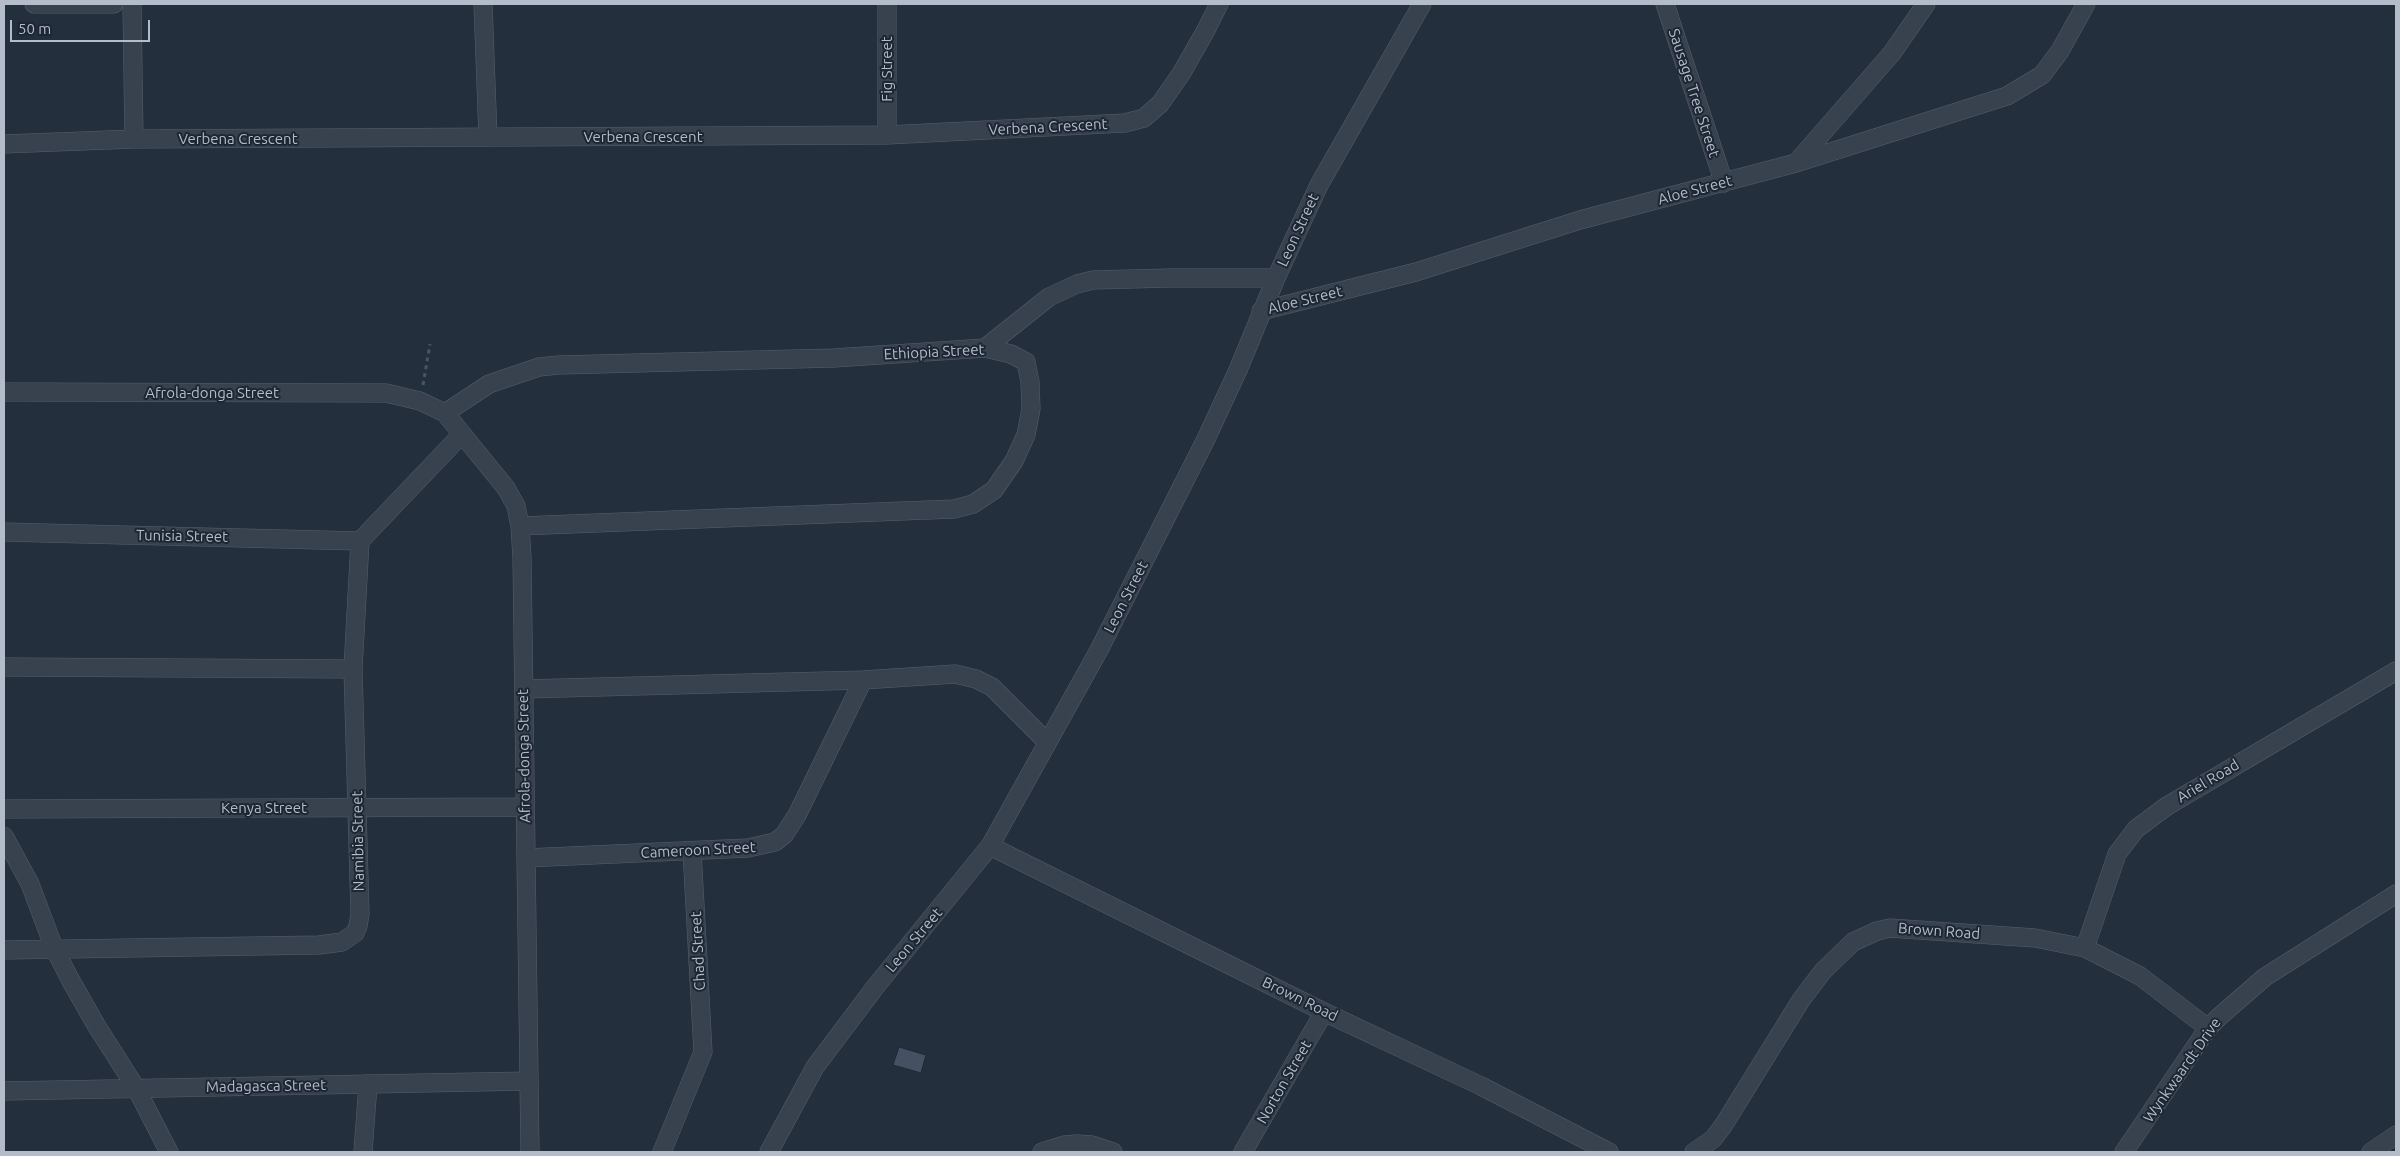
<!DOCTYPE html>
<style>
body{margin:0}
#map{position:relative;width:2400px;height:1156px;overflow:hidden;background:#242f3e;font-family:Ubuntu,sans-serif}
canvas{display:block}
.frame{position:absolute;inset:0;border:5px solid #b4bcc9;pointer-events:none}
.scale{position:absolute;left:10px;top:20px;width:140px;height:22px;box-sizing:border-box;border:2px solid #b4bcc9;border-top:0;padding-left:6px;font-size:15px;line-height:18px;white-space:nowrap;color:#b4bcc9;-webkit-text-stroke:4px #1d2633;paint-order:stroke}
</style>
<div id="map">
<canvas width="2400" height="1156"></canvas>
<div class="frame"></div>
<div class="scale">50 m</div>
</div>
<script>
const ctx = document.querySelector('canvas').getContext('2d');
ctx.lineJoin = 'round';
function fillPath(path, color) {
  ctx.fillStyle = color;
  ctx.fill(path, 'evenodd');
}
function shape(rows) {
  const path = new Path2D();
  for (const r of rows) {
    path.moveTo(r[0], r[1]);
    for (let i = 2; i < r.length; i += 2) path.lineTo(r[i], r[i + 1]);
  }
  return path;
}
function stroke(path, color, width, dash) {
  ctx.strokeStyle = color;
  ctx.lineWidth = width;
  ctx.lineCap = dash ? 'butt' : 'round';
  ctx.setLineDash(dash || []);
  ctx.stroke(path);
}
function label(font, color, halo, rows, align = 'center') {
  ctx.font = font + ' Ubuntu,sans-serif';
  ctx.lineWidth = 4;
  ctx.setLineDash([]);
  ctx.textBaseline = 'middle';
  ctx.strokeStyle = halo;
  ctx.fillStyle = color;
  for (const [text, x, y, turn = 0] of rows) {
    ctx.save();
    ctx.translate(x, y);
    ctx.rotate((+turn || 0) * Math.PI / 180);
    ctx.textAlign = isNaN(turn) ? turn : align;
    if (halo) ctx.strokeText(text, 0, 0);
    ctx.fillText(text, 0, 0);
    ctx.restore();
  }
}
const building = shape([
 [899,1047,926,1055,921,1073,893,1065,899,1047]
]);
fillPath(building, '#455162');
stroke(building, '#1f2835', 1);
const minor = shape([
 [34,4,114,4],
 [132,4,134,139],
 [483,4,488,137],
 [1665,4,1724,183],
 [887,135,887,4],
 [4,144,134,139,887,135,1125,123,1144,118,1160,104,1181,74,1206,30,1219,4],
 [1797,162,1892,53,1926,4],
 [1261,311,1416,272,1580,220,1796,163,2007,96,2042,75,2060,51,2086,4],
 [985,348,1049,297,1077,284,1093,280,1169,278,1276,278],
 [4,392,386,393,420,401,445,413,506,488,516,506,520,526,522,558,530,1152],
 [445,413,489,384,539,367,559,365,834,358,985,348,1011,354,1026,362,1030,382,1031,409,1026,435,1014,461,994,490,973,504,954,509,520,526],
 [4,532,360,541],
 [4,667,353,669],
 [524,689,863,680,955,674,976,679,992,687,1047,742],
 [4,809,524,807],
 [4,836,30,884,54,948,71,981,96,1025,136,1088,169,1152],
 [990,846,1324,1012,1481,1086,1609,1152],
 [526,858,748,848,775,842,784,835,797,815,863,680],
 [2085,948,2117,854,2136,829,2167,806,2396,671],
 [4,950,319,945,342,942,355,933,358,926,360,914,353,669,360,541,462,434],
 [4,1091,529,1081],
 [363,1152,368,1084],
 [662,1152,703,1052,692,851],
 [769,1152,815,1067,876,986,990,846,1099,650,1206,439,1238,370,1276,278,1319,185,1422,4],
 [1042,1152,1064,1145,1077,1144,1092,1145,1113,1152],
 [1243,1152,1324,1012],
 [1694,1152,1713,1139,1723,1126,1801,1000,1823,971,1853,942,1877,931,1890,928,2035,938,2085,948,2140,976,2208,1028],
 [2124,1152,2208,1028,2220,1016,2265,977,2396,894],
 [2371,1152,2396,1135]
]);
stroke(minor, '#565f6c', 19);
stroke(shape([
 [423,385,430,344]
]), '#44595c', 3, [4, 4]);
stroke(minor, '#38414e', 18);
label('15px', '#b4bcc9', '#1d2633', [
 ["Fig Street",887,69,-90],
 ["Sausage Tree Street",1694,93,72],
 ["Verbena Crescent",1048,127,-3],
 ["Verbena Crescent",643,137],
 ["Verbena Crescent",238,139],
 ["Aloe Street",1695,190,-15],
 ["Leon Street",1298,230,-65],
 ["Aloe Street",1305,300,-14],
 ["Ethiopia Street",934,352,-3],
 ["Afrola-donga Street",212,393],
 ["Tunisia Street",182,536,1],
 ["Leon Street",1126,597,-63],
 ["Afrola-donga Street",524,756,-91],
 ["Ariel Road",2208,781,-31],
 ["Kenya Street",264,808],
 ["Namibia Street",358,841,-91],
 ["Cameroon Street",698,850,-3],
 ["Brown Road",1939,931,4],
 ["Leon Street",914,940,-50],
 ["Chad Street",698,951,-93],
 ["Brown Road",1300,999,26],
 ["Wynkwaardt Drive",2182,1070,-55],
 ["Norton Street",1284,1082,-60],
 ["Madagasca Street",266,1086,-1]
]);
</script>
